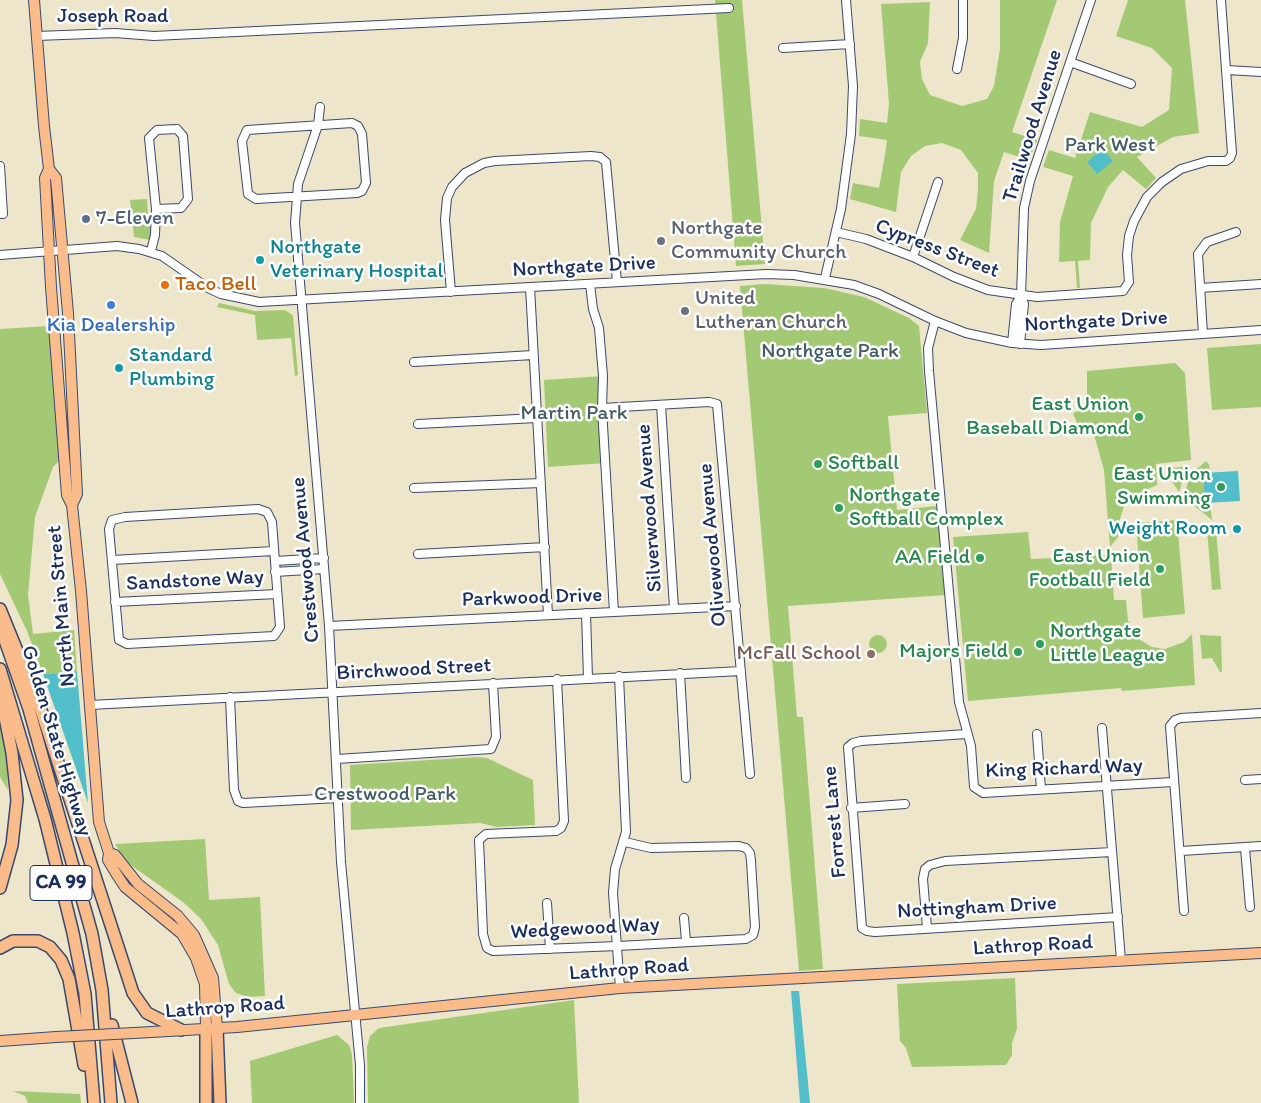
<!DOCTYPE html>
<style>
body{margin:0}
canvas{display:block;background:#ede6ca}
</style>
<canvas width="1261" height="1103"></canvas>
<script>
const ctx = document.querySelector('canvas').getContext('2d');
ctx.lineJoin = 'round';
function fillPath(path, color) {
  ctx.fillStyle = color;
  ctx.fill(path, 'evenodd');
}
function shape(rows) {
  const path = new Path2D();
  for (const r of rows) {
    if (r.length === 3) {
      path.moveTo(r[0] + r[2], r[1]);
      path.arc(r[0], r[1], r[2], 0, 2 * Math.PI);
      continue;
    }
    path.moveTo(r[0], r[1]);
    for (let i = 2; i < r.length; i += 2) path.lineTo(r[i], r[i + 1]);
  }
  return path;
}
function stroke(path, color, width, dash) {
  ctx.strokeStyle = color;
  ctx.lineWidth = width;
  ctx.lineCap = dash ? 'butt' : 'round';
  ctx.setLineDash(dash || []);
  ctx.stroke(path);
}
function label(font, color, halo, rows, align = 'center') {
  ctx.font = font + ' Itim,sans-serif';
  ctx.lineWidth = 5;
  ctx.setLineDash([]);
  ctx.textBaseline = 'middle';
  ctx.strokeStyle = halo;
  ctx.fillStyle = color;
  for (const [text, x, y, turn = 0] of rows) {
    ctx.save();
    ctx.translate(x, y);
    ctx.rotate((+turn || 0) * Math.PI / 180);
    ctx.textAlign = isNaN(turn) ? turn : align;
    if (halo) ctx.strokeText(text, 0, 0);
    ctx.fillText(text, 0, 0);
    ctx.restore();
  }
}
fillPath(shape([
 [715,0,742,0,765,264,736,266],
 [1000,0,1057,0,1012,132,1037,140,1029,160,1004,152,994,181,989,253,960,240,976,209,978,189,978,173,961,150,942,143,925,146,911,156,901,172,896,212,850,199,853,183,879,188,885,155,887,140,859,136,860,119,887,123,889,104,881,4,930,2,928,43,920,62,922,79,930,95,962,106,987,99,994,86,1000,49],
 [1128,0,1185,0,1199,133,1173,137,1137,157,1156,178,1146,189,1123,170,1108,187,1091,223,1090,260,1078,261,1080,288,1077,288,1075,261,1059,262,1060,222,1073,176,1043,167,1049,150,1075,158,1090,112,1142,127,1169,110,1172,68,1152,48,1116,36],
 [147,199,148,216,154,215,150,240,134,237,130,200],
 [765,284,824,288,864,297,909,318,919,326,927,413,888,416,897,510,937,506,946,595,788,606,797,717,803,717,823,969,799,971,740,286],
 [219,303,255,311,285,310,291,314,293,316,298,375,295,376,291,338,257,340,255,315,217,307],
 [50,326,60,460,53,467,35,517,28,595,33,634,74,630,77,672,43,674,27,631,0,574,0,329],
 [1261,344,1261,407,1212,410,1207,348],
 [1175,363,1185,373,1191,460,1156,464,1157,485,1135,495,1124,506,1118,525,1118,537,1110,547,1104,470,1093,431,1091,426,1080,431,1073,413,1087,408,1087,371],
 [603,376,606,463,548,467,544,380],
 [1206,461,1209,465,1210,472,1203,473,1205,503,1210,503,1212,520,1191,503,1186,488,1191,474],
 [1190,466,1184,476,1179,492,1173,483,1171,468],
 [1177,520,1185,614,1143,618,1136,523],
 [1216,529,1221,589,1212,590,1207,530],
 [1028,532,1031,559,1111,555,1114,600,1126,600,1128,620,1137,638,1152,647,1165,649,1184,642,1192,634,1195,685,1122,691,1121,688,968,701,953,537],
 [878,644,9],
 [1200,635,1221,636,1222,672,1220,672,1212,658,1202,659],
 [0,723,6,754,8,790,0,777],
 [477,757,487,758,533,780,535,825,497,827,480,823,351,830,350,765],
 [205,839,209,900,260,897,265,996,248,997,236,993,229,984,218,945,201,919,183,902,132,866,124,858,115,844],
 [1015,978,1017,1029,1012,1043,1012,1055,1006,1065,912,1067,906,1048,900,1041,897,984],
 [574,1000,579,1103,368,1103,367,1047,370,1036,379,1028],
 [337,1035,349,1045,352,1054,354,1103,252,1103,250,1061],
 [13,1091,80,1094,81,1103,28,1103,25,1096]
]), '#a3c974');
fillPath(shape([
 [1103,149,1113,161,1097,174,1087,162],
 [1238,471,1240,501,1205,503,1203,473],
 [77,672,88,803,43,674],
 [791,991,799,991,810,1103,800,1103]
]), '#51beca');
const minor = shape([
 [37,36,115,33,154,36,729,8],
 [783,48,850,44],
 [1070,62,1131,84],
 [957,69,963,38,963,0],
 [1227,70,1261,72],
 [320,107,318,125,298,184,295,223,329,626,341,862,360,1065,360,1103],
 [352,123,358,126,362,134,366,183,362,191,357,193,256,199,248,194,242,141,247,130,352,123],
 [177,129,183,136,188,199,181,208,156,209,149,138,157,130,177,129],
 [0,166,3,214,0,214],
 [836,232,866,239,913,257,954,277,988,290,1037,297,1123,291,1129,282,1127,255,1129,236,1134,221,1147,197,1162,182,1181,169,1208,161,1226,161,1230,158,1232,153,1221,0],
 [151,251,155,235,156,209],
 [0,255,117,246,139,249,162,256,208,288,221,294,259,302,766,274,794,275,854,285,879,294,935,321,966,333,1012,343,1041,345,1261,330],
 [913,257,938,182],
 [825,278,841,209,851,134,853,86,846,0],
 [590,284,593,309,599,328,603,376,602,408,614,612],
 [530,287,548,615],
 [1200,288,1261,284],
 [451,292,445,220,447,198,452,187,465,173,484,163,495,161,591,156,600,157,606,162,617,282],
 [935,321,928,348,929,371,959,702,971,746,974,787,983,793,1173,782],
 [1203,334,1198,254,1207,242,1236,232],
 [1012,343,1016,304,1021,296],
 [1020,344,1024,304,1021,296,1024,208,1030,181,1091,0],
 [414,362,533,355],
 [661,405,674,608],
 [602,408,709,402,717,404,750,774],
 [418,424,537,418],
 [414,488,541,483],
 [258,509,267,512,272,522,280,627,274,636,127,644,119,640,109,529,112,520,125,517,258,509],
 [418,554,545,547],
 [112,560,274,551],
 [275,561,324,558],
 [275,572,324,569],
 [115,602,277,594],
 [586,613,588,678],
 [329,626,736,606],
 [680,673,686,778],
 [619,676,626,832,615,869,613,893,620,988],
 [557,679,564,821,561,828,556,831,486,834,479,840,483,934,487,948,493,951,618,946,746,939,753,935,755,927,751,861,750,853,746,848,739,846,651,848,625,842],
 [230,697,234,790,238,801,243,803,338,798],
 [90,705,741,671],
 [1102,728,1121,960],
 [967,734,861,741,853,743,848,747,862,928,867,931,875,932,1118,917],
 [1037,734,1041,789],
 [337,759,491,749,496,737,493,683],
 [1245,780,1261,779],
 [851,808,905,804],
 [1245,848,1250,907],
 [1181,851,1261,846],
 [547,903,550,949],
 [1184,911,1170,726,1175,720,1181,718,1261,713],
 [684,918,686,941],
 [927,928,923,879,925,869,930,865,945,861,1112,852]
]);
const major = shape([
 [34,0,44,126,49,169,56,178,68,313,77,494,72,505],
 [49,169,45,178,51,287,67,495,72,505,81,591,99,822,109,853,108,860,117,875,125,887,182,934,196,958,205,984,206,1028],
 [109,853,115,855,138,884,178,916,194,935,213,978,217,1028],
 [134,1033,237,1027,620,988,1261,953],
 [0,1041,56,1037]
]);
const highway = shape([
 [0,609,40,707,133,993,147,1013,181,1030],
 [0,626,29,709,92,934,102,990,111,1103],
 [0,669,45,819,73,933,85,994,94,1103],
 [0,692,12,753,17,800,12,845,0,888],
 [0,948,13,941,38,941,50,947,61,960,69,979,84,1065],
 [112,1025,132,1103],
 [217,1028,220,1103],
 [206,1103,206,1028]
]);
stroke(minor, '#3a4a6e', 10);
stroke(major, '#3a4a6e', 12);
stroke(highway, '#3a4a6e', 14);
stroke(minor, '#fff', 8);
stroke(major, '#fabc8b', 10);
stroke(highway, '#fabc8b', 11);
const majorBridge = shape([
 [56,1037,134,1033]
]);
stroke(majorBridge, '#3a4a6e', 12, []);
stroke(majorBridge, '#fabc8b', 10);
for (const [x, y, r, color] of [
 [86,219,5,"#5c6f8a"],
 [661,241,5,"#6b7280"],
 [260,260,5,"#0f9aa8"],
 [165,285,5,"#e8710a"],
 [111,305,5,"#3f7fe0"],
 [685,311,5,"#6b7280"],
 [119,368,5,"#0f9aa8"],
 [1139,417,5,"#2e9e5b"],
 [818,464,5,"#2e9e5b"],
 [1221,487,5,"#2e9e5b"],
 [839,508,5,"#2e9e5b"],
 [1237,529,5,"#0f9aa8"],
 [980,558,5,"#2e9e5b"],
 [1160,569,5,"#2e9e5b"],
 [1040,644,5,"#2e9e5b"],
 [1018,652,5,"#2e9e5b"],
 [871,654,5,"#8d6e63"]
]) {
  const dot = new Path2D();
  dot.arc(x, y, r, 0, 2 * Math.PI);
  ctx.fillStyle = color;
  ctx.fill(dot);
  stroke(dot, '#fff', 2);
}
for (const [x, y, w] of [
 [61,883,62]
]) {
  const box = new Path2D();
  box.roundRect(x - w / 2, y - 17.5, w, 35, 4);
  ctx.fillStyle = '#fff';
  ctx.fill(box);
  stroke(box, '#1b2f5e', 1);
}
label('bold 20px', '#1b2f5e', null, [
 ["CA 99",61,883]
]);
label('21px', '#1b2f5e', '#fff', [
 ["Joseph Road",113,17],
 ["Trailwood Avenue",1033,126,-73],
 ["Cypress Street",937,249,21],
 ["Northgate Drive",584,267,-3],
 ["Northgate Drive",1096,322,-3],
 ["Silverwood Avenue",650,508,-94],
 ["Olivewood Avenue",713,545,-95],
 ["Crestwood Avenue",306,560,-95],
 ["Sandstone Way",195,581,-3],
 ["Parkwood Drive",532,598,-2],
 ["North Main Street",62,606,-95],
 ["Birchwood Street",414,670,-3],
 ["Golden State Highway",56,741,73],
 ["King Richard Way",1064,769,-2],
 ["Forrest Lane",835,822,-95],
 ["Nottingham Drive",977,908,-3],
 ["Wedgewood Way",585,929,-3],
 ["Lathrop Road",1033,946,-3],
 ["Lathrop Road",629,970,-4],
 ["Lathrop Road",225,1008,-4]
]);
label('21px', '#445d65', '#fff', [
 ["Park West",1110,146],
 ["Northgate Park",830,352],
 ["Martin Park",574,414],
 ["Crestwood Park",385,795]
]);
label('21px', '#4e5e75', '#fff', [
 ["7-Eleven",96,219]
], 'left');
label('21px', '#5b616d', '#fff', [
 ["Northgate",671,229],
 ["Community Church",671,253],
 ["United",695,299],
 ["Lutheran Church",695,323]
], 'left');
label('21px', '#0d838f', '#fff', [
 ["Northgate",270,248],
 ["Veterinary Hospital",270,272],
 ["Standard",129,356],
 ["Plumbing",129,380],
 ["Weight Room",1227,529,"right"]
], 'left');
label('21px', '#c56008', '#fff', [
 ["Taco Bell",175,285]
], 'left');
label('21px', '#366cbe', '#fff', [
 ["Kia Dealership",111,326]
]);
label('21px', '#27864d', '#fff', [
 ["East Union",1129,405],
 ["Baseball Diamond",1129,429],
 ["Softball",828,464,"left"],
 ["East Union",1211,475],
 ["Swimming",1211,499],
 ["Northgate",849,496,"left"],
 ["Softball Complex",849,520,"left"],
 ["East Union",1150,557],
 ["Football Field",1150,581],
 ["AA Field",970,558],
 ["Northgate",1050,632,"left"],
 ["Little League",1050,656,"left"],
 ["Majors Field",1008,652]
], 'right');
label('21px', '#785e54', '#fff', [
 ["McFall School",861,654]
], 'right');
</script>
